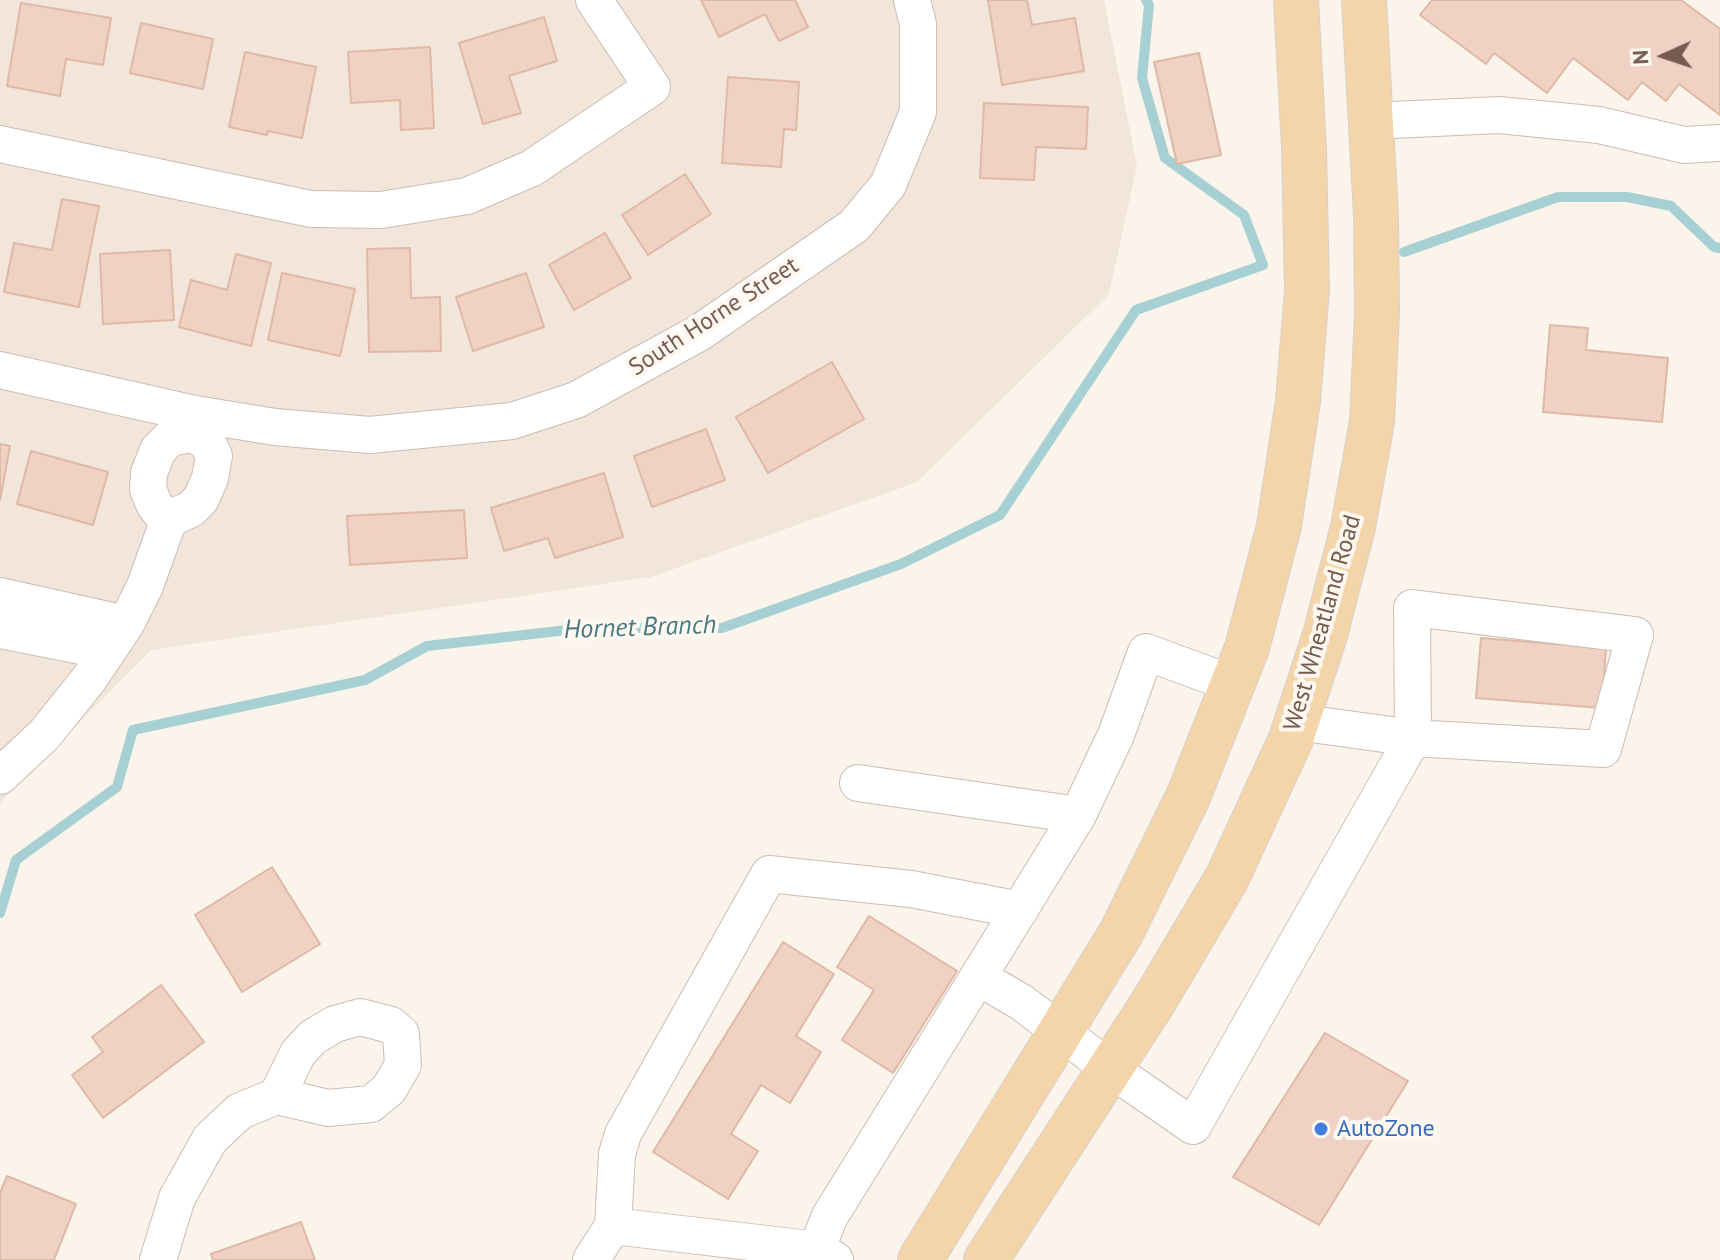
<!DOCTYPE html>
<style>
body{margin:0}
#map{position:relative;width:1720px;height:1260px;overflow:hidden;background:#fbf4ea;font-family:"PT Sans",sans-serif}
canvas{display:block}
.north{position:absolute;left:1624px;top:16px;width:80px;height:80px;-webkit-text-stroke:6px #fef8f1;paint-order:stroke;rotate:267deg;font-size:22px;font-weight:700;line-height:32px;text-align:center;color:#745a4f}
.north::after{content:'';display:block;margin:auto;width:28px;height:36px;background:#745a4f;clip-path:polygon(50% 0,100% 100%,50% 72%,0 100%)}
</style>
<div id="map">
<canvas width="1720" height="1260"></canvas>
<div class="north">N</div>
</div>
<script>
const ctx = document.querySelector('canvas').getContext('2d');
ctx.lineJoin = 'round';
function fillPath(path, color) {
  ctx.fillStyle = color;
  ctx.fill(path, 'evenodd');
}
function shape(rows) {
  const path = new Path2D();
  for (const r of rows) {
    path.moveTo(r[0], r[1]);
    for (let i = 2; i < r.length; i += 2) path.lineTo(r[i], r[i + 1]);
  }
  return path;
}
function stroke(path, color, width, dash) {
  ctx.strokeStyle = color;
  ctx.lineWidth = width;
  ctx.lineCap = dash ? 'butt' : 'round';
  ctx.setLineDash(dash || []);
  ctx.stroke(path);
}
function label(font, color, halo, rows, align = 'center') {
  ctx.font = font + ' "PT Sans",sans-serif';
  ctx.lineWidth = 8;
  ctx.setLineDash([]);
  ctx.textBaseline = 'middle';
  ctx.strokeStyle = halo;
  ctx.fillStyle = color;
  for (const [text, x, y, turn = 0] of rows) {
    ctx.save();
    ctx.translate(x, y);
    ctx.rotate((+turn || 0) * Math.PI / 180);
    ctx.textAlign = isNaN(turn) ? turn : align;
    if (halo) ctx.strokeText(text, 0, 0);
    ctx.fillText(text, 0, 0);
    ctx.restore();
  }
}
fillPath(shape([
 [0,0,1104,0,1137,166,1109,294,917,482,651,577,151,650,0,803]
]), '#f2e5d9');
stroke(shape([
 [1404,252,1558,197,1627,197,1671,206,1714,247,1720,248],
 [0,913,16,860,117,787,133,730,365,680,427,646,585,628,722,628,901,564,1000,515,1136,310,1263,265,1244,215,1165,158,1142,78,1149,5,1146,0]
]), '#a7d0d5', 10);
const building = shape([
 [701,0,795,0,808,27,779,41,765,14,719,37,701,0],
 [988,0,1027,0,1032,25,1075,18,1084,71,1002,85,988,0],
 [1432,0,1681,0,1720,29,1720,115,1679,84,1666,101,1642,82,1628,100,1573,58,1547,93,1494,53,1486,64,1420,15,1432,0],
 [21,3,111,18,103,65,66,59,60,96,7,86,21,3],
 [544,17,557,61,509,76,521,113,483,124,459,43,544,17],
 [141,23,213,39,203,89,130,73,141,23],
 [430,47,434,128,401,130,400,100,351,103,348,52,430,47],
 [245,52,316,67,302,138,268,131,267,135,229,127,245,52],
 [1199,53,1221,155,1177,164,1154,62,1199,53],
 [728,77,799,82,796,130,784,129,781,167,722,163,728,77],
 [984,103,1088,107,1086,149,1036,147,1034,180,980,178,984,103],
 [685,174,711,214,648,255,622,215,685,174],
 [62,199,99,206,79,307,4,292,14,243,52,250,62,199],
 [605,233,631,278,574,310,549,265,605,233],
 [410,248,411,298,440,297,441,351,369,352,367,249,410,248],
 [170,250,174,320,103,324,100,254,170,250],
 [236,254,271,263,251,346,179,327,191,280,227,290,236,254],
 [282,273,355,289,340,356,268,340,282,273],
 [526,273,544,327,473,351,456,297,526,273],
 [1550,325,1588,328,1586,350,1668,358,1662,422,1543,412,1550,325],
 [832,362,864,419,768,473,736,417,832,362],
 [706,429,725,480,652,507,634,456,706,429],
 [0,444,10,446,0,500,0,444],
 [31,451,108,472,93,525,17,504,31,451],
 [604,473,623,537,555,558,548,538,504,551,491,508,604,473],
 [464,510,467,558,350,565,347,516,464,510],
 [1481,638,1606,648,1602,708,1476,698,1481,638],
 [272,867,320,944,242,992,195,915,272,867],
 [869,916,957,971,893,1073,842,1040,874,990,837,967,869,916],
 [783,942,834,974,796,1036,821,1052,790,1103,761,1085,731,1134,758,1151,728,1199,653,1152,783,942],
 [161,985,204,1042,103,1118,72,1075,103,1052,92,1037,161,985],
 [1325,1033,1408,1081,1319,1225,1233,1177,1325,1033],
 [7,1176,76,1204,54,1260,0,1260,0,1193,7,1176],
 [301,1222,315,1260,213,1260,211,1254,301,1222]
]);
fillPath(building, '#efd2c4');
stroke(building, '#e0b8a6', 2);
const minor = shape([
 [1371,121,1499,115,1599,125,1684,145,1720,143],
 [0,144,311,209,381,210,467,196,532,168,652,87,594,0],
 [0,370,195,414,275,427,370,435,512,421,576,400,699,333,854,226,888,185,918,112,918,24,912,0],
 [0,596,126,624],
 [0,630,107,651],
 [0,776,45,734,89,679,126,624,145,586,169,519,191,509,201,499,210,478,214,456,208,443,197,436,191,434,170,438,158,450,149,473,148,489,154,504,163,516,169,519],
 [858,783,1078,815],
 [978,977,1078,815,1116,735,1146,652,1233,684],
 [360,1017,391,1025,401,1034,403,1065,389,1089,371,1104,328,1108,277,1096,298,1053,313,1037,335,1024,360,1017],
 [613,1226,617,1154,623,1134,769,874,911,889,1020,910],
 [158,1260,177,1198,210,1139,240,1111,277,1096],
 [591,1260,613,1226,818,1250,835,1260],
 [812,1260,830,1216,978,977,1021,1002,1109,1068,1193,1126,1413,738,1412,608,1635,635,1603,749,1413,738,1297,722]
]);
const major = shape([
 [920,1260,1121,933,1188,797,1247,648,1279,526,1298,401,1307,290,1304,148,1296,0],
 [986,1260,1154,1001,1227,878,1291,739,1325,635,1353,527,1372,422,1377,313,1376,215,1364,0]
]);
stroke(minor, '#cdbcb1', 38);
stroke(major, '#d8d1ce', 46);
stroke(minor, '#fff', 36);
stroke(major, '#f4d4a9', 44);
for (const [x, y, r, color] of [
 [1321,1129,8,"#3f7fe0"]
]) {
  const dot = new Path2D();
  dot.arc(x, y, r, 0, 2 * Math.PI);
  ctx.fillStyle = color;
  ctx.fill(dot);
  stroke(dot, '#fef8f1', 3);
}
label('24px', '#745a4f', '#fef8f1', [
 ["South Horne Street",714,317,-33],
 ["West Wheatland Road",1323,623,-74]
]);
label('24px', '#366cbe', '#fef8f1', [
 ["AutoZone",1337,1129]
], 'left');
label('italic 26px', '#47797f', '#fef8f1', [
 ["Hornet Branch",640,628,-2]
]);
</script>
